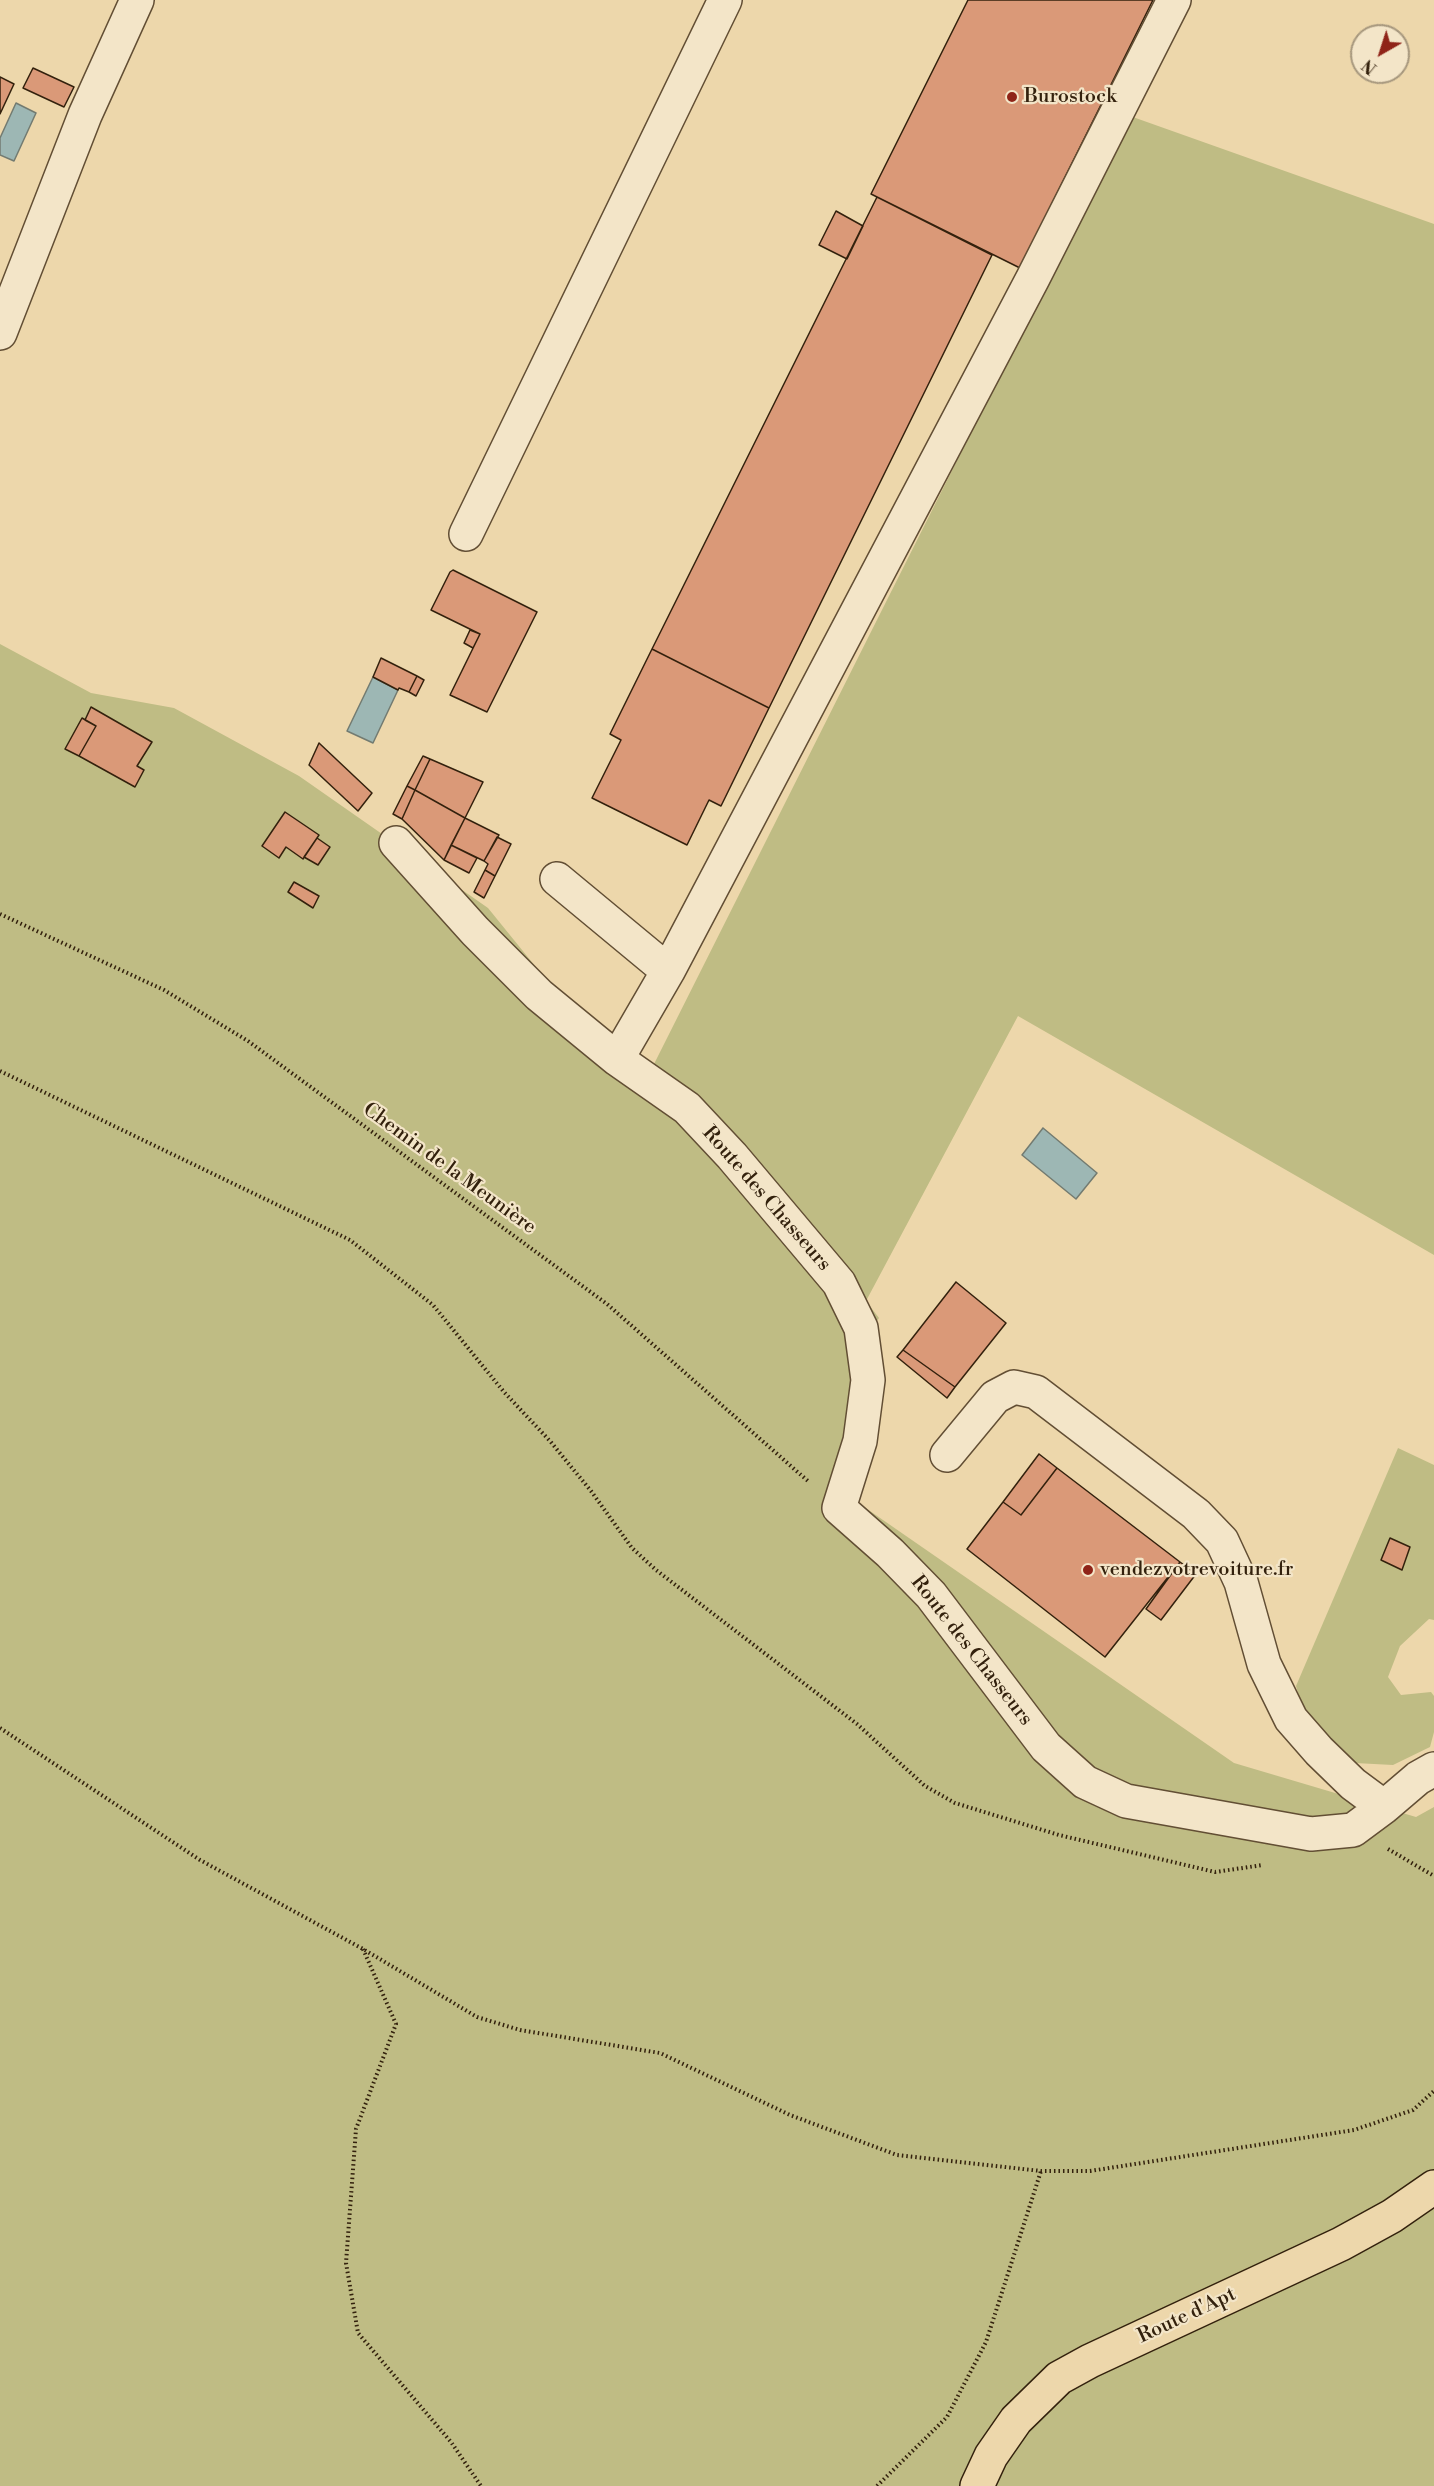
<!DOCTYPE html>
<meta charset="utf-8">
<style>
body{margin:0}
#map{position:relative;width:1434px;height:2486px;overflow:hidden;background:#edd7ab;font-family:"Libre Bodoni",serif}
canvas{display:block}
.north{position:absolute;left:1350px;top:24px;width:60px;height:60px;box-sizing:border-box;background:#f3e5c8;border:2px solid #a6977d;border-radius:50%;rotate:219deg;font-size:16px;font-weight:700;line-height:24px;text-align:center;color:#33210d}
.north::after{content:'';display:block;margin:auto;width:21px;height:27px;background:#8f2418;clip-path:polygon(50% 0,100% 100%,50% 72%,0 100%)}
</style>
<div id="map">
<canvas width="1434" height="2486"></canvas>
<div class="north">N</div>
</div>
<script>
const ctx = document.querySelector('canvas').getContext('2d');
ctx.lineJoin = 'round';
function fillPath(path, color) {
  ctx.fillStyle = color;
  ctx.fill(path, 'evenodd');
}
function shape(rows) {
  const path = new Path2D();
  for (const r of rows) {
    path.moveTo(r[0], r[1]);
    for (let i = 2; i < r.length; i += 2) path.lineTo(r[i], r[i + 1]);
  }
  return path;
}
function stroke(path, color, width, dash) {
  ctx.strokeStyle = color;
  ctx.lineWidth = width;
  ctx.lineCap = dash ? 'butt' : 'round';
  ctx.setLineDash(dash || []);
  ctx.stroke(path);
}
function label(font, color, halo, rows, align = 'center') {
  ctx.font = font + ' "Libre Bodoni",serif';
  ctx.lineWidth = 4.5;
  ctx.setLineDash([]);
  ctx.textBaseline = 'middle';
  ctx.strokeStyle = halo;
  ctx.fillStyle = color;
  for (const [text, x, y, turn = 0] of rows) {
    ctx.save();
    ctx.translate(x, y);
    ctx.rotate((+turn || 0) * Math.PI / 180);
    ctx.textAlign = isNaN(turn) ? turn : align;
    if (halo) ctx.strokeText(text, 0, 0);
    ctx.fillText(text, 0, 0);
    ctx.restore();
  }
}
fillPath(shape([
 [1130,116,1434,224,1434,1255,1018,1016,866,1301,879,1318,874,1325,857,1502,1234,1763,1416,1817,1434,1807,1434,2486,0,2486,0,644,91,693,174,708,299,776,488,908,561,998,654,1064],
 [1398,1448,1434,1465,1434,1620,1429,1619,1400,1646,1388,1677,1401,1695,1431,1692,1434,1696,1434,1732,1430,1747,1393,1765,1355,1763,1321,1743,1303,1711,1296,1686]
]), '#bfbc84');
const water = shape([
 [16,103,36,113,14,161,0,155,0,138,16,103],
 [373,677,398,690,373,743,347,731,373,677],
 [1043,1128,1097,1173,1076,1199,1022,1155,1043,1128]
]);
fillPath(water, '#9db7b4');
stroke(water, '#737b71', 1.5);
const building = shape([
 [968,0,1153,0,1020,268,871,194,968,0],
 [33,68,74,87,64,107,23,88,33,68],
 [0,77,14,84,0,114,0,77],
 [877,197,992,255,769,708,652,649,877,197],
 [836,211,863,226,847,259,819,245,836,211],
 [453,570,537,612,487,712,450,695,480,634,431,610,450,572,453,570],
 [470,630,480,634,473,648,464,643,470,630],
 [652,649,769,708,721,806,709,800,687,845,592,798,621,740,610,734,652,649],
 [381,658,417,676,409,692,399,688,398,690,373,677,381,658],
 [417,676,424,680,416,696,409,692,417,676],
 [91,707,152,742,137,766,144,770,135,787,79,756,96,726,85,720,91,707],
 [82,718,96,726,79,756,65,749,82,718],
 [319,743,372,793,358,811,309,765,319,743],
 [423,756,430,759,415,790,407,786,423,756],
 [430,759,483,782,465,818,415,790,430,759],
 [407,786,415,790,402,819,393,814,407,786],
 [415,790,465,818,444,860,402,819,415,790],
 [285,812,319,835,303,859,286,847,279,858,262,846,285,812],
 [465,818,499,835,484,861,451,845,465,818],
 [497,837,511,844,495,876,485,870,488,864,484,861,497,837],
 [317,838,330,847,318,865,304,857,317,838],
 [451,845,477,858,469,873,444,860,451,845],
 [485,870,495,876,484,898,474,892,485,870],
 [294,882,319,896,313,908,288,892,294,882],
 [956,1282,1006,1323,955,1387,903,1350,956,1282],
 [903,1350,955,1387,947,1398,897,1357,903,1350],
 [1039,1454,1057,1468,1021,1515,1003,1502,1039,1454],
 [1057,1468,1180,1562,1105,1657,967,1549,1003,1502,1021,1515,1057,1468],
 [1390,1538,1410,1547,1402,1570,1381,1560,1390,1538],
 [1180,1562,1196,1574,1161,1620,1146,1609,1180,1562]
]);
fillPath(building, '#da9978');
stroke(building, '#33210d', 1.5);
const minor = shape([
 [0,333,85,115,137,0],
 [466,534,725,0],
 [396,843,475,931,539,995,617,1059,687,1108,732,1156,839,1283,861,1328,868,1380,860,1441,839,1508,890,1553,931,1595,1046,1747,1085,1782,1126,1801,1311,1834,1353,1830,1384,1807,1418,1778,1434,1769],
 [557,879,668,971,617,1059],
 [668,971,1033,278,1174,0],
 [947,1455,995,1397,1014,1387,1036,1392,1196,1514,1222,1541,1241,1582,1264,1664,1291,1719,1319,1751,1353,1784,1384,1807]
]);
const major = shape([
 [977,2486,991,2456,1016,2420,1059,2378,1090,2361,1341,2244,1392,2216,1434,2187]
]);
stroke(minor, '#624e34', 36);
stroke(major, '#33210d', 36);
stroke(shape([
 [0,914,164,990,248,1041,607,1304,809,1482],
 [0,1071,350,1240,433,1305,504,1392,550,1441,591,1491,632,1548,656,1570,857,1724,925,1786,955,1803,1059,1835,1215,1872,1263,1865],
 [0,1728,200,1860,363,1949,477,2017,520,2030,660,2053,790,2115,897,2155,1041,2171,1090,2171,1354,2130,1413,2110,1434,2091],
 [1388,1849,1434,1876],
 [363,1949,396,2024,356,2129,346,2263,358,2333,451,2442,481,2486],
 [877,2486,947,2417,986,2342,1041,2171]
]), '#33210d', 4, [1.5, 3]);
stroke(minor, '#f3e5c8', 33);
stroke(major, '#edd7ab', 33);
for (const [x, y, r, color] of [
 [1012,97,6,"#8f2418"],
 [1088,1570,6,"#8f2418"]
]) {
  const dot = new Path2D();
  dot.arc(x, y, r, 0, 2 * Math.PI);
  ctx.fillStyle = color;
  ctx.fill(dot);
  stroke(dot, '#f3e5c8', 2);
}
label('20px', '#33210d', '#f3e5c8', [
 ["Burostock",1024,97],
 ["vendezvotrevoiture.fr",1100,1570]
], 'left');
label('20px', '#33210d', '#f3e5c8', [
 ["Chemin de la Meunière",449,1169,36],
 ["Route des Chasseurs",766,1199,49],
 ["Route des Chasseurs",971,1651,52],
 ["Route d'Apt",1187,2316,-25]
]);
</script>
